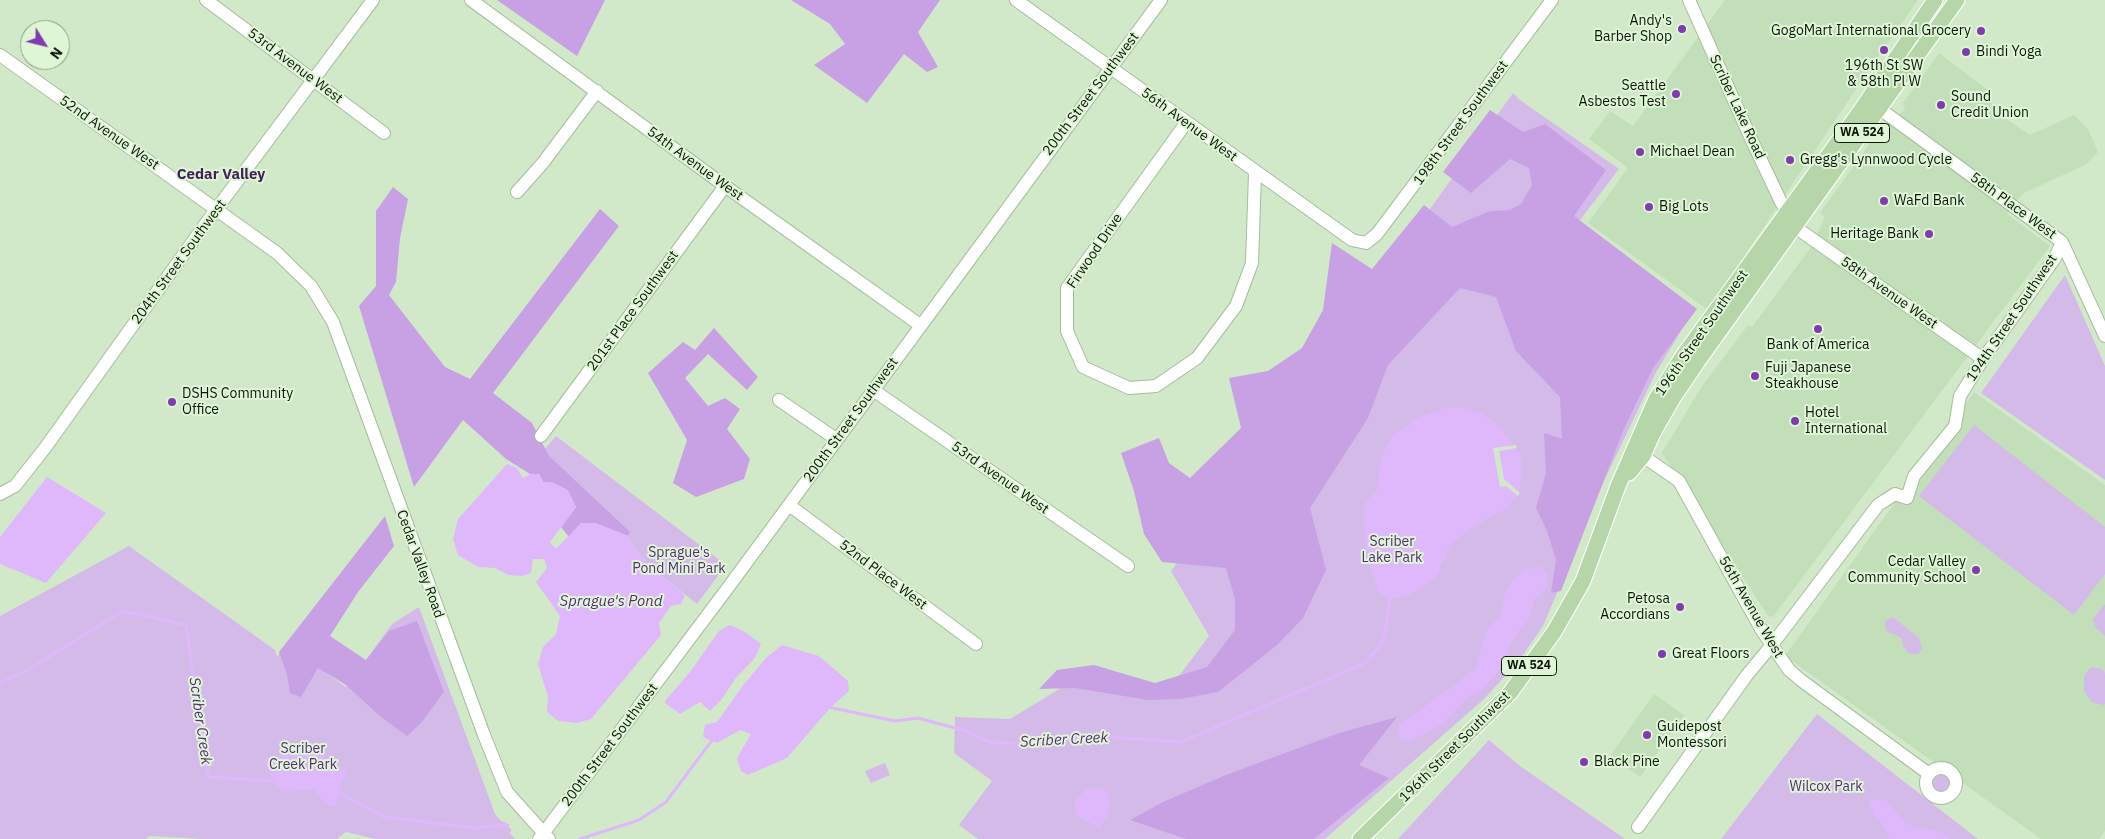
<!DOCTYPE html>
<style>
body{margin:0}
#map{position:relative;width:2105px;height:839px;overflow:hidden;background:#d2e9c9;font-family:"IBM Plex Sans",sans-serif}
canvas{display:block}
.north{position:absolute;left:20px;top:20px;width:50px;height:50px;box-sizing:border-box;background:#dff6d6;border:1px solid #8b9c85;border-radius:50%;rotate:126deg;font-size:14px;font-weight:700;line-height:20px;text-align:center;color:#0e160b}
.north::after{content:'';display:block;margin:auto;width:18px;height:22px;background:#823bae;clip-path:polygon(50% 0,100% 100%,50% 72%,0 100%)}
</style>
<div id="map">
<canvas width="2105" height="839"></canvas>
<div class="north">N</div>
</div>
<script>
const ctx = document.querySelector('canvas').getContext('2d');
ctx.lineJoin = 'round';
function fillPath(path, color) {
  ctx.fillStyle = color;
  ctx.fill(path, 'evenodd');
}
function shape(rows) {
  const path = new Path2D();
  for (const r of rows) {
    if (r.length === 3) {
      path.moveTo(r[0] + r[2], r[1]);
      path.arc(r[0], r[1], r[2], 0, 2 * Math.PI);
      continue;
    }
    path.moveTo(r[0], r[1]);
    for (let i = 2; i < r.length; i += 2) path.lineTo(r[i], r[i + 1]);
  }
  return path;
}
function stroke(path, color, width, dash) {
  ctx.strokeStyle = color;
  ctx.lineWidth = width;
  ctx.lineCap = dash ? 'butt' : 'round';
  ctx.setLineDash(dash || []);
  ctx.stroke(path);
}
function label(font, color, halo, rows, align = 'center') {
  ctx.font = font + ' "IBM Plex Sans",sans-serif';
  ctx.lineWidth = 4;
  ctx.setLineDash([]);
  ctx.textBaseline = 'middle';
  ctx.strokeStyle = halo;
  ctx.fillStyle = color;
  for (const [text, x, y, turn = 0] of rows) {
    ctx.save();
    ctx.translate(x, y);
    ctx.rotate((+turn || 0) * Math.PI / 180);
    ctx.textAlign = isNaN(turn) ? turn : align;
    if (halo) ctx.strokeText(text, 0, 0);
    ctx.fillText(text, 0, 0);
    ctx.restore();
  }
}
fillPath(shape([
 [1725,0,1918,0,1869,70,1708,310,1588,223,1628,168,1589,139,1610,111,1633,126],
 [1939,53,1989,91,1993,110,2030,135,2074,115,2088,129,2098,152,2085,165,2022,194,2007,214,2050,246,1773,617,1768,616,1662,453,1702,386,1748,325,1752,327,1811,247,1825,217,1820,213,1883,125,1905,110,1903,103],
 [1974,392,2105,485,2105,831,2099,839,2041,839,1785,656],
 [1654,694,1684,715,1640,777,1610,756]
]), '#c3dfb9');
fillPath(shape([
 [1513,93,1520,100,1619,169,1574,228,1684,326,1655,374,1605,479,1543,626,1518,662,1484,699,1325,839,978,839,959,825,992,781,954,753,955,717,1010,719,1076,679,1167,692,1209,636,1171,571],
 [2065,275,2105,366,2105,480,1981,393],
 [1974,425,2105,527,2105,574,2074,615,1919,496],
 [556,436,726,565,697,604,648,565,634,548,628,536,530,466],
 [129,546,275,650,277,657,286,644,346,687,392,624,419,607,495,814,501,821,505,822,512,831,509,832,515,839,375,839,346,832,337,839,204,839,149,836,146,839,0,839,0,616],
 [2105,604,2105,636,2095,627,2093,619],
 [1893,617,1919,638,1922,649,1918,654,1909,654,1903,646,1902,638,1886,631,1885,621],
 [2091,667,2102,669,2105,673,2105,704,2103,705,2092,702,2084,691,2084,676],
 [1817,714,1978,839,1721,839],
 [1489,740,1520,766,1625,839,1398,839],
 [885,763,890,775,871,783,865,771],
 [1941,783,9]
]), '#d4bae9');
fillPath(shape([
 [497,0,605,0,577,56],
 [791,0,940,0,918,32,938,67,927,72,904,54,867,103,814,65,845,44,830,24],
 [1490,110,1523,132,1545,124,1606,170,1574,216,1697,309,1653,368,1623,431,1561,591,1551,593,1556,560,1547,531,1536,508,1546,473,1544,433,1562,439,1560,397,1516,351,1496,297,1460,288,1388,365,1368,418,1310,508,1326,570,1303,618,1277,645,1218,692,1180,699,1148,700,1075,688,1039,689,1057,670,1094,665,1155,683,1207,667,1235,630,1235,599,1226,568,1162,562,1144,534,1134,491,1121,453,1159,438,1169,463,1190,478,1241,428,1229,378,1268,371,1302,348,1323,310,1332,243,1372,269,1424,205,1452,227,1490,211,1510,210,1521,204,1532,185,1529,168,1510,159,1471,193,1443,172],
 [393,187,408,199,400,238,396,282,389,295,445,367,470,379,600,209,619,226,493,393,532,423,549,456,630,532,628,536,595,523,582,523,569,537,561,527,576,507,554,483,543,482,539,474,530,474,506,459,463,420,414,487,359,306,376,286,376,211],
 [714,328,758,377,747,390,708,354,685,378,708,406,725,398,740,409,727,429,750,459,744,479,696,497,673,483,687,440,648,373,683,342,695,350],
 [385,516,394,546,358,592,330,636,366,660,389,631,417,621,444,692,421,723,407,736,380,716,346,685,318,668,301,697,290,693,287,675,279,652],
 [1397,717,1359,765,1389,778,1314,839,1186,839,1130,820,1163,802,1226,775,1339,733]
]), '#c7a1e4');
fillPath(shape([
 [1444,408,1466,408,1487,416,1500,427,1520,454,1522,471,1519,495,1507,508,1473,527,1450,544,1444,561,1435,577,1425,586,1409,596,1390,599,1378,591,1365,545,1364,505,1378,487,1381,457,1392,437,1415,419],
 [507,464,517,468,523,478,530,474,539,474,543,482,554,483,568,490,576,507,550,542,556,549,581,523,595,523,628,536,634,548,648,565,685,595,681,604,671,606,659,623,661,635,591,719,577,723,558,721,547,712,548,697,538,664,543,647,556,634,560,616,536,582,547,568,544,559,533,559,531,573,522,576,508,575,495,568,478,567,458,555,453,539,458,519],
 [47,477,106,513,46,583,0,564,0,537],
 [1541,566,1547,573,1547,587,1534,601,1528,620,1509,646,1505,663,1484,688,1468,698,1443,724,1410,741,1398,737,1401,724,1475,669,1487,630,1500,616,1506,589,1523,570],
 [730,625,745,632,761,644,755,658,735,679,722,699,710,711,700,702,680,714,665,703,665,701,690,672,719,631],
 [782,645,819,656,848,681,849,691,831,707,787,758,748,775,741,771,737,758,751,734,740,730,717,743,703,737,705,725,717,722,744,684,767,657],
 [299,750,324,757,347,772,339,787,338,801,333,807,327,805,313,789,283,792,274,781,263,760],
 [1098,788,1107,791,1110,801,1108,816,1100,828,1076,815,1075,801,1086,789],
 [1870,799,1887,800,1903,821,1913,827,1944,833,1950,839,1889,839,1886,829,1875,817,1874,810,1869,806]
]), '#dfb8fc');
fillPath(shape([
 [1516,445,1517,448,1499,451,1504,479,1520,493,1518,496,1506,486,1500,487,1493,448]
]), '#d2e9c9');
stroke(shape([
 [0,683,29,669,123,611,186,625,208,777,276,781],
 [828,707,895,721,918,718,966,731,989,742,1032,744,1092,736,1181,742,1366,663,1384,640,1390,599],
 [336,791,384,817,475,828,508,825],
 [580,839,639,820,666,802,713,739]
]), '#dfb8fc', 3);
const minor = shape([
 [206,0,384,133],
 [471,0,725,186,920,325],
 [1016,0,1352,240,1366,243,1377,234,1552,0],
 [1689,0,1753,143,1781,202,1795,227,1983,359],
 [0,55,277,253,311,286,333,322,484,735,507,792,549,839],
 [1880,109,2062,242,2105,336],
 [1186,123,1067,288,1067,331,1083,367,1129,388,1156,386,1197,358,1236,306,1252,263,1255,173],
 [517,192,542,164,597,91],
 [873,390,1128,566],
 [779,400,836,439],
 [541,436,725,186],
 [1643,456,1679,481,1761,629,1789,670,1802,681,1929,774],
 [0,494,15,486,45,448,206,223,373,0],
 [789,505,976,644],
 [1941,783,15],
 [1638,827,1747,675,1771,646,1878,505,1895,494,1907,498,1914,476,1955,426,1960,396,1983,359,2055,258,2062,242],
 [539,839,727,589,1161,0]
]);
const major = shape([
 [1629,473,1643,456,1653,433,1673,398,1698,361,1957,0],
 [1360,839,1510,693,1554,632,1583,581,1618,486,1656,399,1683,356,1859,113,1935,0]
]);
stroke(minor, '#a6bd9e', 14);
stroke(major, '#fff', 17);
stroke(minor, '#fff', 12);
stroke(major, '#b6d6a9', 15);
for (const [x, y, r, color] of [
 [1682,29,5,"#823bae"],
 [1981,31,5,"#823bae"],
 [1884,50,5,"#823bae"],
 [1966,52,5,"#823bae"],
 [1676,94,5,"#823bae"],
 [1941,105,5,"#823bae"],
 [1640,152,5,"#823bae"],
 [1790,160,5,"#823bae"],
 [1884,201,5,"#823bae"],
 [1649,207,5,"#823bae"],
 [1929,234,5,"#823bae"],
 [1818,329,5,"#823bae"],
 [1755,376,5,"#823bae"],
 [172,402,5,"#823bae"],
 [1795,421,5,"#823bae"],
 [1976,570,5,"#823bae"],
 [1680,607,5,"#823bae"],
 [1662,654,5,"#823bae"],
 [1647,735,5,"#823bae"],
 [1584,762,5,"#823bae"]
]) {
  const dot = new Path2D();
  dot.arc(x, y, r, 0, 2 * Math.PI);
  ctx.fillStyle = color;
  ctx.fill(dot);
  stroke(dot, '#dff6d6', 2);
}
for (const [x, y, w] of [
 [1862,133,55],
 [1529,666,55]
]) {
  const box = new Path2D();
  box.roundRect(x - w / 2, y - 9.5, w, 19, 4);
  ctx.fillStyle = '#dff6d6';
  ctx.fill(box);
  stroke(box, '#0e160b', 1);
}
label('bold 12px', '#0e160b', null, [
 ["WA 524",1862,133],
 ["WA 524",1529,666]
]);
label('14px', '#0e160b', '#dff6d6', [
 ["Andy's",1672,21,"right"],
 ["Barber Shop",1672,37,"right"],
 ["GogoMart International Grocery",1971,31,"right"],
 ["Bindi Yoga",1976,52],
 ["196th St SW",1884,66,"center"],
 ["& 58th Pl W",1884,82,"center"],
 ["Seattle",1666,86,"right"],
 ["Asbestos Test",1666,102,"right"],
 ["Sound",1951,97],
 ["Credit Union",1951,113],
 ["Michael Dean",1650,152],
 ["Gregg's Lynnwood Cycle",1800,160],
 ["WaFd Bank",1894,201],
 ["Big Lots",1659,207],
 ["Heritage Bank",1919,234,"right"],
 ["Bank of America",1818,345,"center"],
 ["Fuji Japanese",1765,368],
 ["Steakhouse",1765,384],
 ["DSHS Community",182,394],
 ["Office",182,410],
 ["Hotel",1805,413],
 ["International",1805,429],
 ["Cedar Valley",1966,562,"right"],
 ["Community School",1966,578,"right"],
 ["Petosa",1670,599,"right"],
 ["Accordians",1670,615,"right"],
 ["Great Floors",1672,654],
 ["Guidepost",1657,727],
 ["Montessori",1657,743],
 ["Black Pine",1594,762]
], 'left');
label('14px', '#0e160b', '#dff6d6', [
 ["53rd Avenue West",295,66,37],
 ["200th Street Southwest",1091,94,-53],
 ["Scriber Lake Road",1737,107,65],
 ["198th Street Southwest",1461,123,-54],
 ["56th Avenue West",1189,125,36],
 ["52nd Avenue West",109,133,35],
 ["54th Avenue West",695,164,36],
 ["58th Place West",2013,206,36],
 ["Firwood Drive",1095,251,-56],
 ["204th Street Southwest",179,262,-54],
 ["58th Avenue West",1889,293,35],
 ["201st Place Southwest",633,311,-54],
 ["194th Street Southwest",2012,318,-56],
 ["196th Street Southwest",1702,333,-55],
 ["200th Street Southwest",851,420,-54],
 ["53rd Avenue West",1000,478,35],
 ["Cedar Valley Road",420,564,70],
 ["52nd Place West",883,575,37],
 ["56th Avenue West",1751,607,60],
 ["200th Street Southwest",610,745,-53],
 ["196th Street Southwest",1455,747,-45]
]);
label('14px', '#5b2a79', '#dff6d6', [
 ["Scriber",1392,542],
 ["Lake Park",1392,558],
 ["Sprague's",679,553],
 ["Pond Mini Park",679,569],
 ["Scriber",303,749],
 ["Creek Park",303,765],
 ["Wilcox Park",1826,787]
]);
label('bold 15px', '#442259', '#dff6d6', [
 ["Cedar Valley",221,175]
]);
label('italic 15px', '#5b2a79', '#dff6d6', [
 ["Sprague's Pond",611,602],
 ["Scriber Creek",200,721,82],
 ["Scriber Creek",1064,740,-3]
]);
</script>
